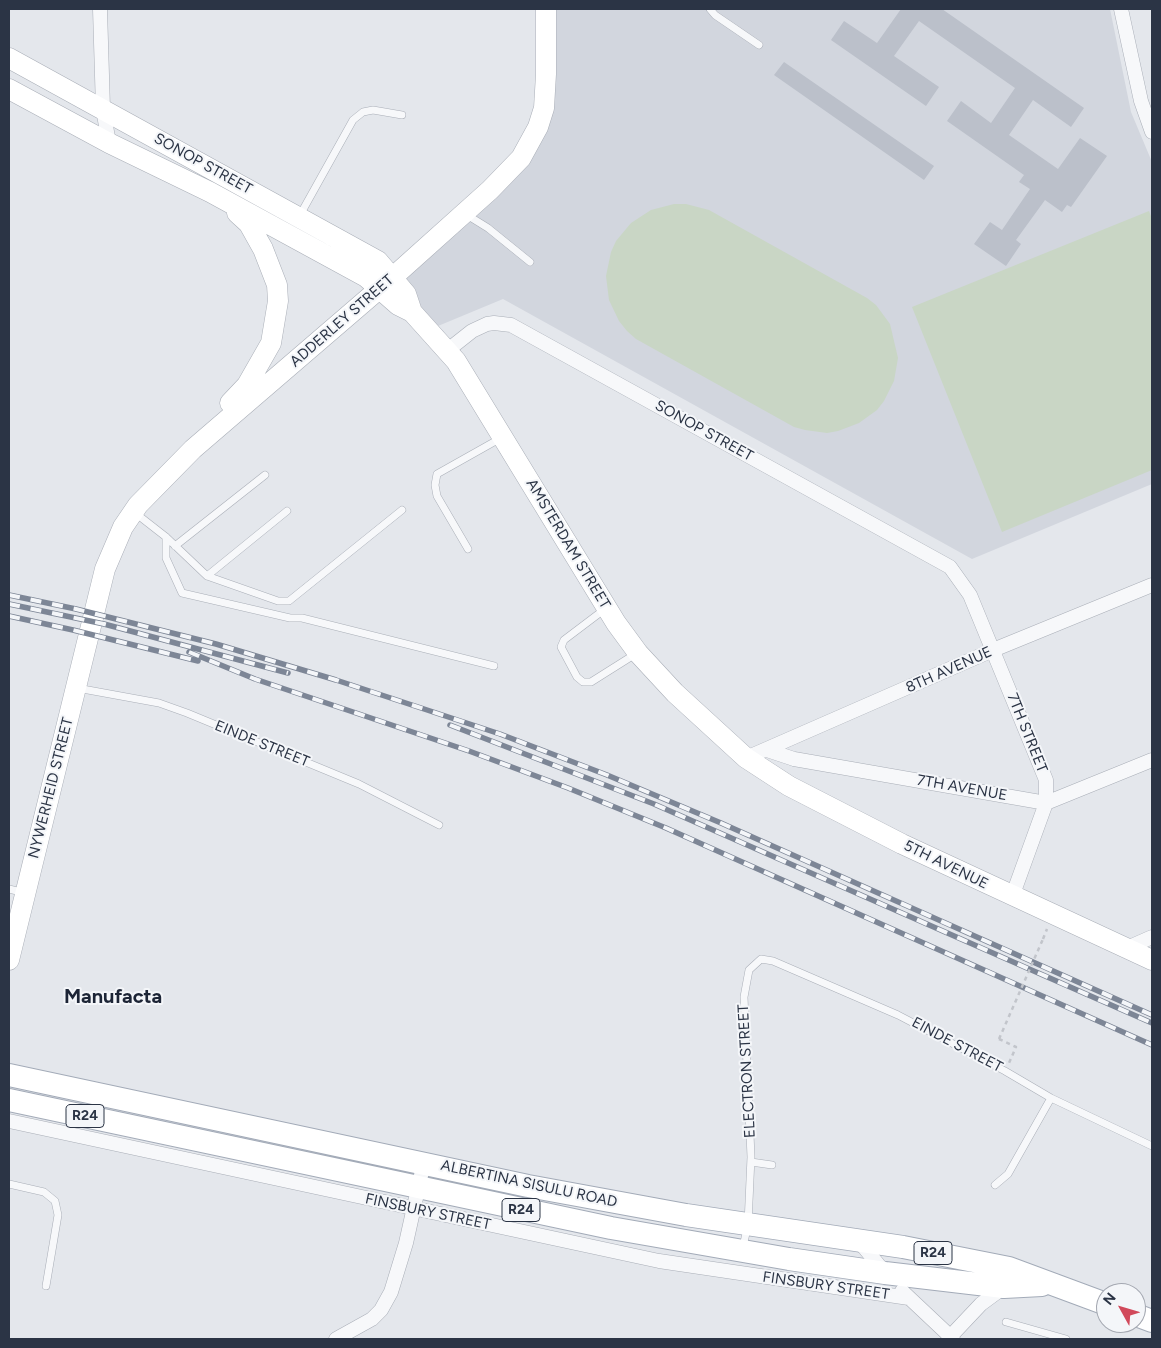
<!DOCTYPE html>
<style>
body{margin:0}
#map{position:relative;width:1161px;height:1348px;overflow:hidden;background:#e4e7ec;font-family:Figtree,sans-serif}
canvas{display:block}
.frame{position:absolute;inset:0;border:10px solid #2b3445;pointer-events:none}
.north{position:absolute;left:1096px;top:1283px;width:50px;height:50px;box-sizing:border-box;background:#f4f6f9;border:1px solid #a4a8b1;border-radius:50%;rotate:309deg;font-size:14px;font-weight:700;line-height:20px;text-align:center;color:#2b3445}
.north::after{content:'';display:block;margin:auto;width:18px;height:22px;background:#d1495b;clip-path:polygon(50% 0,100% 100%,50% 72%,0 100%)}
</style>
<div id="map">
<canvas width="1161" height="1348"></canvas>
<div class="frame"></div>
<div class="north">N</div>
</div>
<script>
const ctx = document.querySelector('canvas').getContext('2d');
ctx.lineJoin = 'round';
function fillPath(path, color) {
  ctx.fillStyle = color;
  ctx.fill(path, 'evenodd');
}
function shape(rows) {
  const path = new Path2D();
  for (const r of rows) {
    path.moveTo(r[0], r[1]);
    for (let i = 2; i < r.length; i += 2) path.lineTo(r[i], r[i + 1]);
  }
  return path;
}
function stroke(path, color, width, dash) {
  ctx.strokeStyle = color;
  ctx.lineWidth = width;
  ctx.lineCap = dash ? 'butt' : 'round';
  ctx.setLineDash(dash || []);
  ctx.stroke(path);
}
function label(font, color, halo, rows, align = 'center') {
  ctx.font = font + ' Figtree,sans-serif';
  ctx.lineWidth = 4;
  ctx.setLineDash([]);
  ctx.textBaseline = 'middle';
  ctx.strokeStyle = halo;
  ctx.fillStyle = color;
  for (const [text, x, y, turn = 0] of rows) {
    ctx.save();
    ctx.translate(x, y);
    ctx.rotate((+turn || 0) * Math.PI / 180);
    ctx.textAlign = isNaN(turn) ? turn : align;
    if (halo) ctx.strokeText(text, 0, 0);
    ctx.fillText(text, 0, 0);
    ctx.restore();
  }
}
fillPath(shape([
 [552,9,1110,9,1131,112,1152,162,1152,484,972,559,503,299,438,326,394,285,529,160]
]), '#d2d6de');
fillPath(shape([
 [674,204,686,204,709,210,867,298,876,305,890,324,898,358,894,381,884,401,877,410,859,423,838,431,827,433,805,430,794,427,636,339,627,331,619,321,609,300,606,276,611,252,616,241,631,223,651,210],
 [1149,211,1152,219,1152,470,1002,532,912,307]
]), '#c9d6c5');
fillPath(shape([
 [901,9,942,9,1084,108,1071,127,1033,100,1009,135,1058,169,1080,138,1107,156,1071,207,1067,205,1062,212,1045,200,1016,240,1021,244,1006,266,974,244,990,222,1002,230,1030,189,1019,182,1024,175,947,121,961,101,991,123,1015,88,919,21,894,56,939,87,926,106,831,40,844,21,877,43],
 [784,62,934,166,924,180,774,75]
]), '#bbc0ca');
const lane = shape([
 [710,9,715,15,759,45],
 [300,215,353,120,363,112,373,110,402,115],
 [467,215,488,228,530,262],
 [134,512,166,537,207,576,278,601,289,601,402,510],
 [166,537,166,558,182,593,290,618,302,618,494,666],
 [175,546,265,475],
 [468,549,437,496,435,485,437,474,501,438],
 [207,576,287,511],
 [605,609,564,640,561,647,577,677,583,682,591,682,637,653],
 [77,688,159,703,187,713,359,784,439,825],
 [9,889,25,893],
 [751,1162,772,1165],
 [9,1184,44,1192,55,1201,58,1215,46,1286],
 [995,1185,1008,1174,1051,1098],
 [743,1247,748,1224,751,1157,744,997,749,970,761,959,773,961,898,1015,1005,1071,1051,1098,1152,1146],
 [1006,1322,1066,1339]
]);
const street = shape([
 [100,9,103,109,109,143],
 [1121,9,1141,101,1152,132],
 [448,350,472,331,487,324,494,323,511,325,950,567,970,595,1046,780,1046,803,1012,897],
 [767,750,794,759,1046,803,1152,760],
 [746,758,993,650,1152,585],
 [1127,948,1152,937],
 [9,1121,659,1261,909,1298],
 [858,1240,886,1274],
 [902,1291,953,1339],
 [336,1339,372,1319,381,1310,391,1292,406,1243,424,1162],
 [948,1339,981,1304,1004,1287]
]);
const secondary = shape([
 [9,58,378,261,406,294,412,312],
 [9,89,109,143,210,192,366,277,398,305,412,312,456,361,616,623,638,653,675,693,746,758,789,786,902,844,1152,960],
 [230,403,247,385,271,343,278,301,277,285,263,249,249,224,237,213],
 [9,960,105,569,123,527,138,505,193,449,393,277,490,190,521,158,538,127,544,108,546,74,546,9]
]);
const primary = shape([
 [9,1075,528,1186,686,1215,903,1247,1009,1268,1106,1304],
 [9,1100,611,1228,789,1259,885,1273,1004,1287,1042,1285],
 [1136,1315,1152,1321]
]);
stroke(lane, '#a9aeb7', 8);
stroke(street, '#a9aeb7', 15);
stroke(secondary, '#a9aeb7', 21);
stroke(primary, '#a3abb8', 24);
stroke(shape([
 [1043,939,1047,929],
 [999,1039,1016,1047,1009,1063]
]), '#c2c5cb', 2.5, [4, 4]);
stroke(lane, '#f7f8fa', 7);
stroke(street, '#f7f8fa', 14);
stroke(secondary, '#fff', 20);
stroke(primary, '#fff', 22);
const rail = shape([
 [9,595,76,609,216,644,336,680,500,734,607,775,721,823,1152,1015],
 [9,604,104,624,288,673],
 [9,616,73,630,198,661],
 [189,652,255,679,469,751,568,788,666,828,1152,1045],
 [450,725,654,804,1152,1023]
]);
stroke(rail, '#7d8696', 5.5);
stroke(rail, '#f4f6f9', 4, [11]);
stroke(shape([
 [999,1039,1043,939]
]), '#c2c5cb', 2.5, [4, 4]);
for (const [x, y, w] of [
 [85,1116,38],
 [521,1210,38],
 [933,1253,38]
]) {
  const box = new Path2D();
  box.roundRect(x - w / 2, y - 11.5, w, 23, 4);
  ctx.fillStyle = '#f4f6f9';
  ctx.fill(box);
  stroke(box, '#2b3445', 1);
}
label('bold 14px', '#2b3445', null, [
 ["R24",85,1116],
 ["R24",521,1210],
 ["R24",933,1253]
]);
label('15px', '#2b3445', '#f4f6f9', [
 ["SONOP STREET",203,164,29],
 ["ADDERLEY STREET",342,321,-41],
 ["SONOP STREET",704,431,29],
 ["AMSTERDAM STREET",568,544,59],
 ["8TH AVENUE",949,670,-24],
 ["7TH STREET",1027,733,68],
 ["EINDE STREET",262,744,22],
 ["NYWERHEID STREET",51,788,-76],
 ["7TH AVENUE",962,788,10],
 ["5TH AVENUE",946,865,26],
 ["EINDE STREET",957,1045,28],
 ["ELECTRON STREET",747,1071,-93],
 ["ALBERTINA SISULU ROAD",529,1184,12],
 ["FINSBURY STREET",428,1212,12],
 ["FINSBURY STREET",826,1286,8]
]);
label('bold 20px', '#1d2536', '#f4f6f9', [
 ["Manufacta",113,997]
]);
</script>
